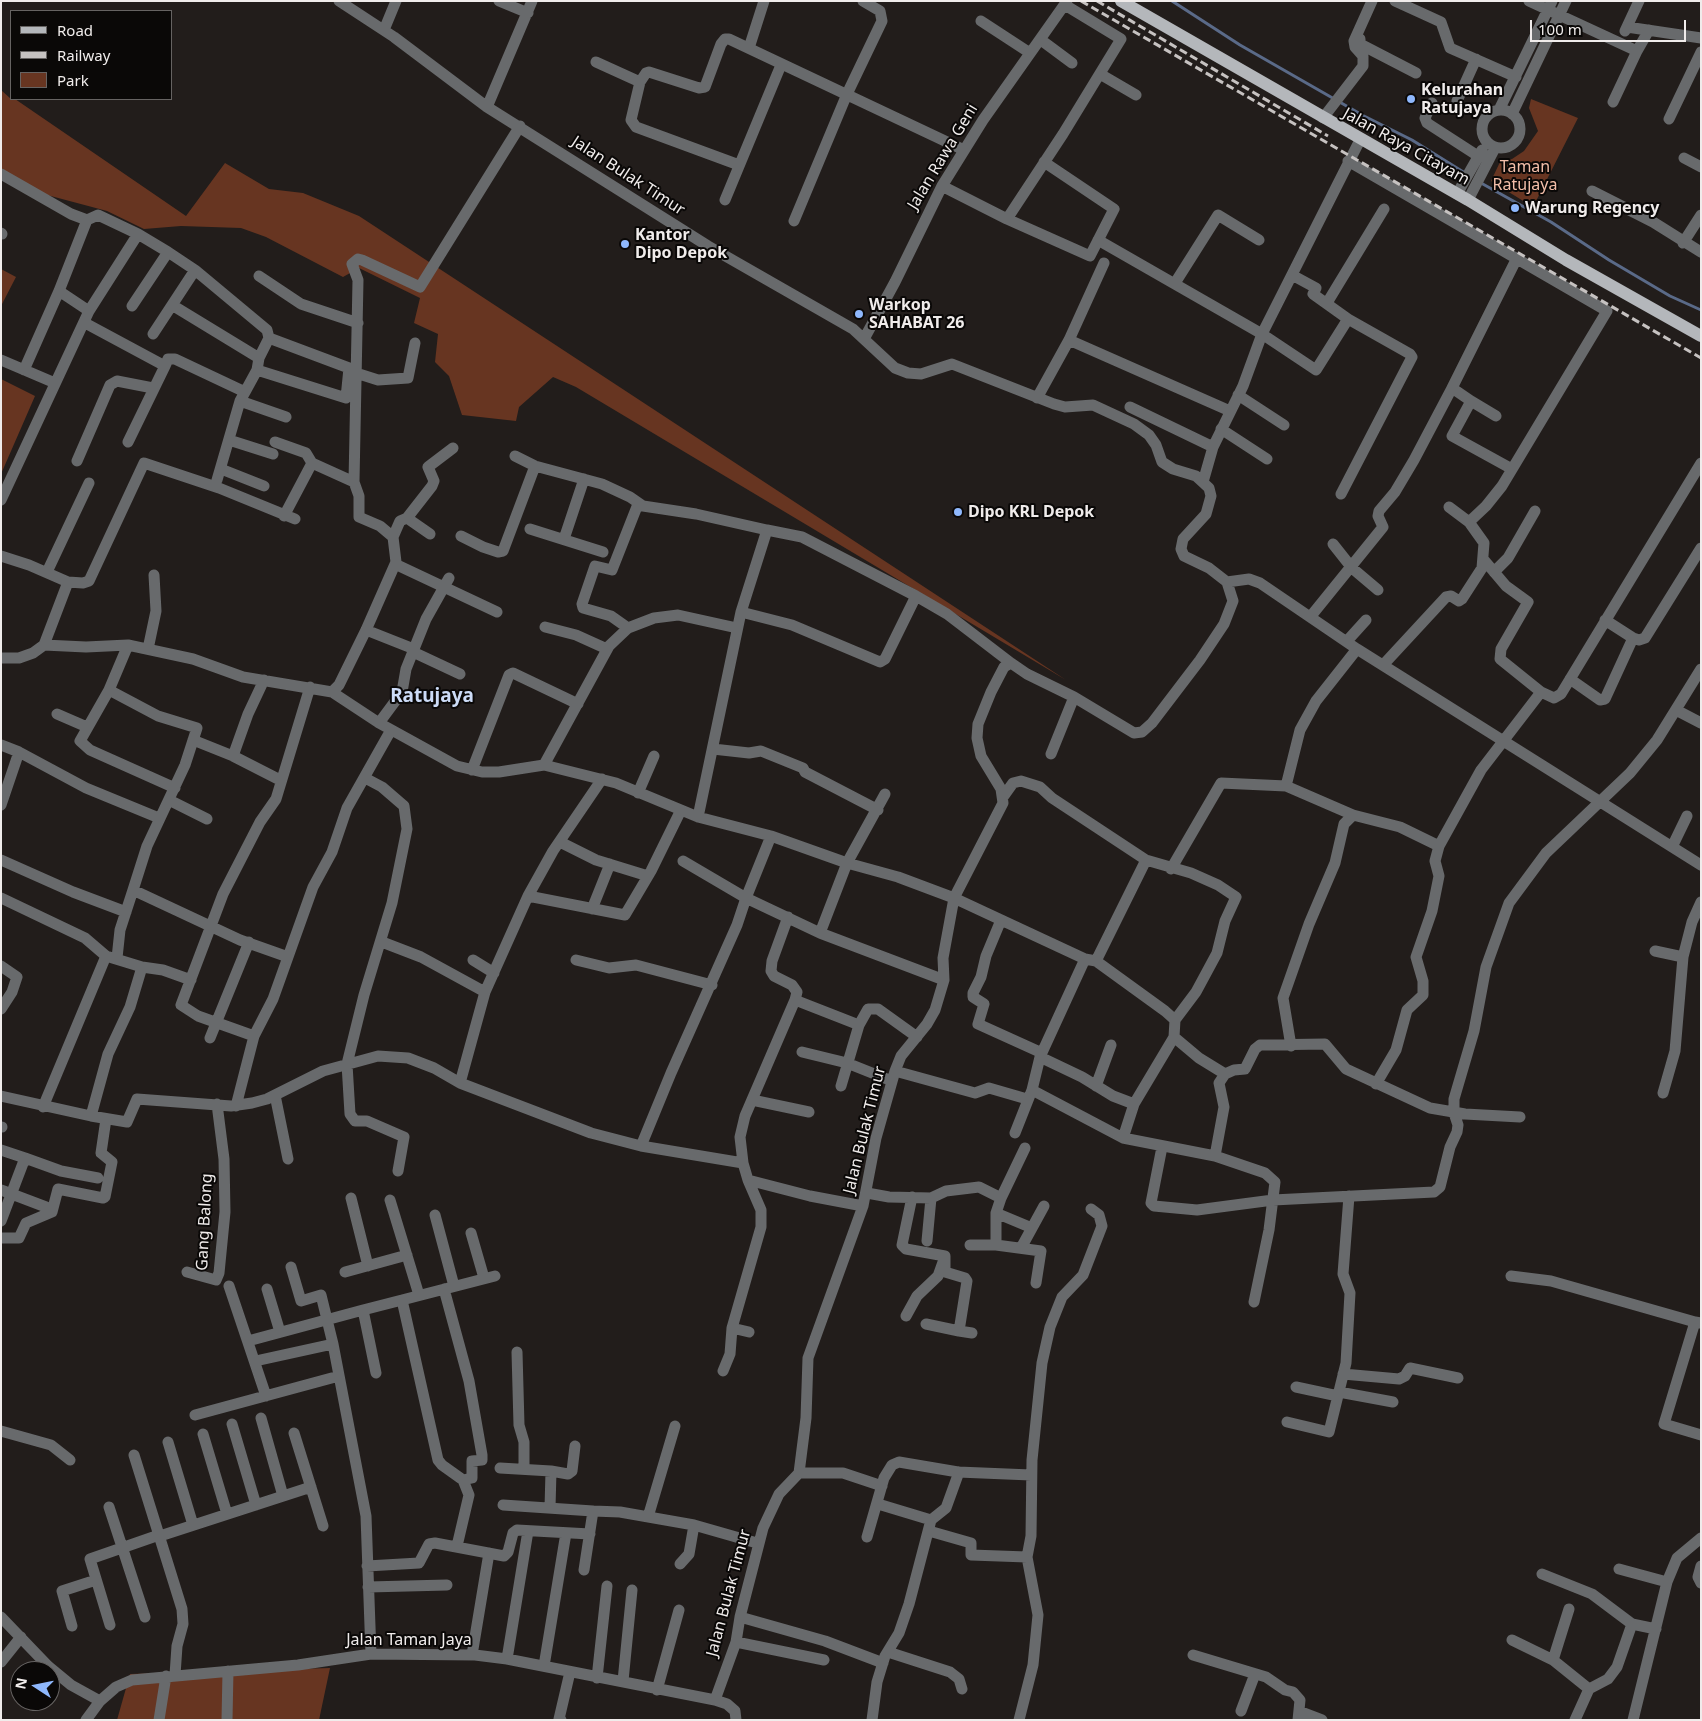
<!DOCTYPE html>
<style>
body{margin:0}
#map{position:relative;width:1702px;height:1721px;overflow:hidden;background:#221d1b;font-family:"Noto Sans",sans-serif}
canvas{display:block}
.frame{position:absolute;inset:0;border:2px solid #f0eceb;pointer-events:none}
.legend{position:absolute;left:10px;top:10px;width:162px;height:90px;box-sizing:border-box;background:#0a0807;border:1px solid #666362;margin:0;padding:6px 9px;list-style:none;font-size:15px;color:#f0eceb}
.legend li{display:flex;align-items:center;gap:10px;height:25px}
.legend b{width:25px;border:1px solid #666362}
.north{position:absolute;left:10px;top:1661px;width:50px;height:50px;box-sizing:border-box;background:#0a0807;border:1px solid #666362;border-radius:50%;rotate:281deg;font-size:14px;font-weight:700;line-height:20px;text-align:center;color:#f0eceb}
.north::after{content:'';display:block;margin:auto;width:18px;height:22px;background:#8fb8fd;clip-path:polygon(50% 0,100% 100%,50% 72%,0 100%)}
.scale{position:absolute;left:1530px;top:20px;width:156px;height:22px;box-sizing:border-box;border:2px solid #f0eceb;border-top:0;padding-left:6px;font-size:15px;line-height:18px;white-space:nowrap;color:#f0eceb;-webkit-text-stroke:4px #0a0807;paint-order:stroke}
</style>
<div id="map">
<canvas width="1702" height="1721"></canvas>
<div class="frame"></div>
<ul class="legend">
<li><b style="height:6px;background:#b4b7bb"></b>Road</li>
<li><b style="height:6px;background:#c6c2c1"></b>Railway</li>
<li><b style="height:14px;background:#673521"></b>Park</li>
</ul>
<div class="north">N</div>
<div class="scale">100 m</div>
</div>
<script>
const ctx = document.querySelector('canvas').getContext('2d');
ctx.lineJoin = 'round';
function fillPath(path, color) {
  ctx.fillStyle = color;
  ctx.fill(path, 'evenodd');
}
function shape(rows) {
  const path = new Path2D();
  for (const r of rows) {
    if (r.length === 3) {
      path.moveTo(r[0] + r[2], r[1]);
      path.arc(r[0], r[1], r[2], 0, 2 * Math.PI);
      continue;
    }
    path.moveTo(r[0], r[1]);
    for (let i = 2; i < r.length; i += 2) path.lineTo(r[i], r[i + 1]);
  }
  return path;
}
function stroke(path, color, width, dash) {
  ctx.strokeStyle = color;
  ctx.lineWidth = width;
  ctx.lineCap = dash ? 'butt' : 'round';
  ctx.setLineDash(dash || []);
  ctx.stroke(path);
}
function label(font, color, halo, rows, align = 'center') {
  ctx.font = font + ' "Noto Sans",sans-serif';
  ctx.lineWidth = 4;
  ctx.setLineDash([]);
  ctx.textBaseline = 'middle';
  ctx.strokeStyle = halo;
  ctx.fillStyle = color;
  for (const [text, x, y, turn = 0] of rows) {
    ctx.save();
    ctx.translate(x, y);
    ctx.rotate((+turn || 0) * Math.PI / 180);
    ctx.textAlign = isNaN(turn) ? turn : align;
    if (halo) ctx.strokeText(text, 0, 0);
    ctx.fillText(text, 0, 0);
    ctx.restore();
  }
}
fillPath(shape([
 [1,90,11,99,15,99,186,216,225,163,269,189,303,193,359,216,1066,680,576,387,553,377,519,407,516,421,462,415,449,376,435,362,438,334,414,323,420,298,359,268,343,277,266,237,241,228,181,226,144,229,107,211,32,191,1,169],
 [1531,99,1578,118,1533,207,1491,181,1500,162,1512,159,1524,151,1538,131,1529,108],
 [1,269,16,277,1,306],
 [1,379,35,396,1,474],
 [330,1668,319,1720,117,1720,130,1674]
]), '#673521');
stroke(shape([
 [1172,1,1240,45,1364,116,1412,140,1465,173],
 [1481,183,1551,222,1609,260,1670,296,1701,310]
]), '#5a6a88', 3);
stroke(shape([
 [339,1,394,37,487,107,708,246,853,329,895,368,908,373,921,374,952,364,1054,404,1065,407,1093,405,1134,424,1149,435,1156,445,1162,462,1173,469,1196,476,1209,488,1211,496,1206,514,1183,539,1181,549,1184,556,1209,568,1227,582,1233,601,1224,624,1200,660,1152,723,1142,732,1134,733,1074,697,1027,674,1011,663,1004,667,991,692,978,724,977,738,981,756,1001,789,1003,803,954,898,943,958,944,980,935,1010,927,1024,901,1056,895,1071,876,1138,863,1206,808,1358,806,1418,799,1473,779,1494,763,1528,740,1617,736,1642,715,1700],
 [499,1,528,13],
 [1395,1,1441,22,1450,48,1516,77],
 [1529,1,1637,51,1613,102],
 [981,21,1030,53],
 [1627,27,1701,38],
 [384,30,396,1],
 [1625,31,1639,1],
 [1360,39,1360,44,1416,73],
 [1041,40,1072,63],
 [749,48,764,1],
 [1637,51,1649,30],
 [596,62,640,82,631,120,636,127,739,165],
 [1100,74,1136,95],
 [640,82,646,73,649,72,699,88,705,87,721,44,725,39,729,39,964,150],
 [1457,101,1476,59],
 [1432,103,1425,118,1427,123,1478,156],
 [487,107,532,1],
 [1501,129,19],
 [1499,110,1552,1],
 [1512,114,1566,1],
 [1323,118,1363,66,1363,56,1355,47,1354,41,1372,1],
 [1669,119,1701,52],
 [1684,158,1701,167],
 [1348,161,1607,311,1502,486,1486,506,1469,522],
 [1,174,71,214,87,220],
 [942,186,1007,219,1090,256,1114,209,1044,162],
 [1592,191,1653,222,1701,252],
 [1457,194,1482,150],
 [725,200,781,65],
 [1468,200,1495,148],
 [1007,219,1063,134,1121,39,1065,5],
 [794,221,847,94,882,21,880,11,863,1],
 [1,233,2,234],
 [1098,240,1262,334,1316,370,1348,319,1313,294,1316,288,1292,275],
 [1683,243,1701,215],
 [259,276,301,304,358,323],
 [1175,283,1218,215,1259,240],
 [59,291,89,311],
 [1327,303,1384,209],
 [172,305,259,358,257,370,245,392],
 [132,306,168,252],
 [85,323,165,366,128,442],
 [153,334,195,270],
 [864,339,895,282,942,186,983,120,1067,1],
 [1069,340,1230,411],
 [1,360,55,383],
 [165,366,168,359,175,359,245,392,240,401,217,480],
 [24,370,59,291,87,220,98,215,138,234,168,252,195,270,267,330,269,338,259,358],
 [257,370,346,398,349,368,269,338],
 [356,373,378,380,408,378,415,343],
 [1238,395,1284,425],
 [1037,398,1069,340,1104,263],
 [240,401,286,417],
 [1471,401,1452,388,1517,258],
 [1130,407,1213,447],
 [1496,416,1471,401,1452,436,1512,469],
 [1221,429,1267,459],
 [229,440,273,454],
 [275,442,306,453,312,463,354,482],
 [515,456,535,466,602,484,630,497,643,506,696,514,767,530],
 [77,461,110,385,117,381,153,388],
 [221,469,264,486],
 [1203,482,1213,447,1243,386,1262,334,1360,140],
 [1341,494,1412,357,1410,354,1348,319],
 [1,500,89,311,138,234],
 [284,516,312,463],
 [407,518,430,534],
 [530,529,603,552],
 [461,536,483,547,498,552,503,551,535,466],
 [393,537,400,521,407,518,432,486,434,481,428,467,453,448],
 [564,539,584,479],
 [1333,544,1352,568,1378,590],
 [1,556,29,565,68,582,83,583,89,581,144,463,219,488,295,519],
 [1484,560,1506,586,1528,602,1501,649,1500,659,1541,692],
 [395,564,497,612],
 [47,572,89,483],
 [1494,572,1508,558,1535,511],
 [1227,582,1249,579,1260,583,1357,649,1701,865],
 [741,612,792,625,880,662,885,659,916,596],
 [1311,616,1383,527,1378,516,1379,511,1395,492,1414,460,1452,388],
 [1605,620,1633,638,1639,640,1645,638,1701,548],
 [545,627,576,635,607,649],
 [628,628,611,616,583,608,582,604,595,566,612,570,638,504],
 [366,630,414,649],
 [1347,641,1366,620],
 [44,645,86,647,128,645,193,659,243,677,332,692,379,723,457,766,482,772,499,772,544,765,616,783,698,817,771,836,847,863,898,877,954,898,1085,959,1096,961,1165,1011,1175,1020,1174,1037,1134,1104,1123,1138,1032,1090],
 [128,645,109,690,158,716,197,728,185,765,147,846,133,890],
 [148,649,156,611,154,575],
 [413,652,460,674],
 [1,658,19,658,33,653,44,645,68,582],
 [1384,664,1446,597,1451,596,1459,601,1462,599,1482,568,1484,543,1469,522,1449,507],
 [1570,679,1600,700,1605,699,1633,638],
 [109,690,80,741,90,750,175,788],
 [332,692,339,685,366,630,396,562,393,537,380,526,359,517,359,496,354,482,358,280,352,264,358,259,362,260,420,287,520,126],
 [1676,710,1701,723],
 [57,714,87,727],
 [379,723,402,692,406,669,426,619,449,578],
 [193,740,233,756,280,780],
 [1,745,19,752],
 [713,749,749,753,761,751,803,768,805,772,878,810],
 [1051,754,1074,697],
 [233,756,248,714,264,680],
 [544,765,609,646,628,628,654,618,678,615,737,628],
 [472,770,509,675,513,673,578,704],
 [365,778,382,787,404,806,407,829,392,903,364,995,347,1064,350,1114,355,1121,367,1121,404,1137,398,1171],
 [1286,786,1300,730,1316,701,1357,649],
 [638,793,654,756],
 [1003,797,1013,783,1021,781,1040,787,1052,798,1146,860,1191,873,1218,885,1236,897,1225,921,1217,953,1196,992,1175,1020],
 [169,800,207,819],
 [1,805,19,752,86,788,159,818],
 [698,817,741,612,767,530,802,537,916,596,947,614,1011,663],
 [560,842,596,860,648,876],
 [1672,847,1687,816],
 [1,860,73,892,126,912],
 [683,861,746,898,820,933,944,980],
 [1171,869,1221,783,1286,786,1353,815,1400,827,1439,846],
 [528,896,625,915,651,871,681,810],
 [1,898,85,938,106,956,142,967,130,1007,108,1054,91,1116],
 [592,909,610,864],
 [1001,920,986,956,981,977,973,993,973,997,984,1004,978,1024,1042,1053],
 [820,933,847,863,885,794],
 [382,942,421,957,485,992],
 [1655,951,1683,957],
 [117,958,120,930,133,890,240,940,288,957],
 [473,960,494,973],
 [576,960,609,968,636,965,712,985],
 [1096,961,1146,860],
 [1,966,17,977,12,992,1,1009],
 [142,967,163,970,191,980],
 [795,1000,859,1025],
 [254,1036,198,1016,181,1005,223,894,260,822,276,799,310,687],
 [1174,1037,1199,1058,1225,1074],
 [210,1038,249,942],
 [1291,1046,1283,998,1309,924,1335,863,1344,824,1353,815],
 [802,1052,847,1063,892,1081],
 [1040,1057,1082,1077,1113,1096,1134,1104],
 [895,1071,975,1093,989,1088,1027,1099],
 [460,1083,485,992,528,896,553,851,602,779],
 [1376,1084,1396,1050,1407,1010,1423,995,1423,981,1416,957,1432,911,1439,876,1435,861,1439,846,1481,770,1541,692,1554,698,1561,694,1701,463],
 [841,1086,859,1025,868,1009,878,1009,917,1037],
 [1096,1086,1111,1045],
 [1663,1093,1675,1051,1683,957,1692,922,1701,902],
 [275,1095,288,1159],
 [1,1096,91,1116,127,1122,137,1099,231,1106,252,1103,267,1099,323,1071,378,1056,408,1058,434,1068,460,1083,591,1133,641,1146,743,1163,748,1180,810,1196,863,1206],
 [752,1100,809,1112],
 [236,1106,254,1036,273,999,313,887,332,852,347,808,391,730],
 [43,1107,106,956],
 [1,1127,2,1127],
 [1015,1133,1032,1090,1040,1057,1085,959],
 [1123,1138,1215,1156,1224,1107,1219,1083,1225,1074,1234,1070,1245,1069,1255,1049,1260,1045,1325,1044,1346,1069,1430,1108,1465,1114,1520,1117],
 [641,1146,671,1073,737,925,746,898,771,836],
 [1162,1147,1151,1203,1154,1206,1197,1210,1273,1200,1434,1192,1440,1187,1450,1147,1457,1132,1458,1125,1454,1113,1454,1099,1474,1031,1486,967,1509,903,1546,853,1630,773,1657,740,1701,669],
 [1,1150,25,1158],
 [1215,1156,1265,1173,1275,1182,1269,1230,1254,1302],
 [743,1163,740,1137,745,1116,795,1000,797,992,792,985,774,976,771,971,772,961,788,917],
 [1,1190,46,1207],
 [867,1193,889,1197,931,1198,946,1191,979,1187,1001,1198,996,1213,996,1245,970,1245],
 [912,1197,902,1245,906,1249,945,1256],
 [351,1198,368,1266],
 [1001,1198,1025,1148],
 [390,1200,419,1295],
 [996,1213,1032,1228],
 [435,1215,454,1286],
 [1,1221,25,1158,61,1171,98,1178],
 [471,1233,484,1278],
 [1,1238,19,1238,26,1223,52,1212,58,1189,103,1198,105,1197,112,1162,101,1153,106,1119],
 [927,1241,931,1198],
 [996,1245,1041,1251,1036,1283],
 [1021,1248,1044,1206],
 [187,1272,216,1280,219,1273,225,1212,224,1159,217,1104],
 [345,1272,407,1255],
 [1511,1276,1551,1281,1695,1322],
 [229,1286,266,1396],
 [267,1289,280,1332],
 [444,1289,469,1381,482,1455,482,1460,472,1461,472,1478,463,1480],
 [906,1316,917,1296,938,1276,943,1262],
 [1701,1323,1695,1322,1664,1424,1701,1435],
 [926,1324,959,1331,967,1281,965,1278,945,1272,945,1256],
 [732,1328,749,1332],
 [959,1331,972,1333],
 [248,1341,363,1310],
 [333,1344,366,1516,371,1654],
 [517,1352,519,1425,524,1442,524,1469],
 [260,1360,333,1344,321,1295,301,1301,291,1267],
 [723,1371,730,1354,732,1328,761,1227,761,1210,748,1180],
 [376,1373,363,1310,402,1300],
 [1343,1374,1399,1379,1405,1376,1410,1368,1458,1378],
 [1296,1387,1338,1396],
 [1339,1392,1393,1402],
 [195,1415,339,1376],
 [261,1418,283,1496],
 [1287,1422,1329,1432,1346,1363,1350,1293,1343,1274,1349,1196],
 [232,1424,256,1505],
 [1,1431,51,1445,70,1460],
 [294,1433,323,1526],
 [203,1434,227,1514],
 [168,1442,193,1525],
 [134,1455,182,1609,183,1624,177,1646,175,1675],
 [500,1468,551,1471,550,1508],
 [551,1471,568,1474,572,1471,575,1446],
 [799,1473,843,1473,882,1486],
 [503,1505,593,1511],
 [109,1507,145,1617],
 [648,1517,675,1426],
 [931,1520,946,1508,959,1472],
 [694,1525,757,1543],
 [929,1531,971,1543,971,1555,1027,1557],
 [160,1536,311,1487],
 [867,1537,884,1478,892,1465,899,1462,958,1472,1031,1475],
 [457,1546,469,1495,463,1480,442,1465,438,1460,402,1300,495,1276],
 [367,1566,419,1563,429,1544,435,1543,504,1556,508,1552,513,1533,517,1530,590,1534],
 [1701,1566,1698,1577,1701,1583],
 [1619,1569,1667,1582],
 [584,1570,593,1511,620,1512,694,1525,689,1554,680,1564],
 [1542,1574,1592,1594,1632,1624,1617,1667,1608,1679,1589,1689,1575,1720],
 [368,1587,447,1585],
 [1,1617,48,1666,71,1685,100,1701],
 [740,1617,825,1641,883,1663],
 [1632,1624,1656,1629],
 [110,1625,90,1559,159,1535],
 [72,1626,62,1591,96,1580],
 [1512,1640,1553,1660,1589,1689],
 [736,1642,824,1660],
 [888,1652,950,1672,959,1679,962,1689],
 [472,1655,489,1553],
 [1193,1655,1266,1677,1285,1690,1293,1692,1300,1700,1298,1720],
 [507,1659,528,1531],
 [1553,1660,1569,1609],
 [1,1662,21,1637],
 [544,1666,566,1533],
 [597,1678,607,1586],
 [623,1681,632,1590],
 [657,1690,679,1610],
 [1241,1711,1255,1674],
 [1301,1712,1322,1720],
 [86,1720,100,1701,116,1687,132,1680,298,1665,371,1654,475,1655,507,1659,715,1700,727,1704,735,1711,736,1720],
 [159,1720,166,1676],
 [227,1720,228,1671],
 [561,1720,559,1719,570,1672],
 [872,1720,877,1682,885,1656,899,1633,909,1604,931,1520,878,1504],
 [1019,1720,1033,1665,1038,1615,1027,1557,1031,1536,1032,1460,1042,1363,1050,1327,1062,1297,1083,1275,1102,1226,1099,1215,1091,1209],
 [1633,1720,1667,1582,1677,1558,1701,1538]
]), '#686a6c', 11);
stroke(shape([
 [1121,1,1468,200,1566,260,1701,336]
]), '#b4b7bb', 12);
stroke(shape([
 [1081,1,1701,358],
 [1097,1,1328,136]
]), '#c6c2c1', 3, [8, 4]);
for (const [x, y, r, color] of [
 [1411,99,5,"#8fb8fd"],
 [1515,208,5,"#8fb8fd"],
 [625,244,5,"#8fb8fd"],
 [859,314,5,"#8fb8fd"],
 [958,512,5,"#8fb8fd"]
]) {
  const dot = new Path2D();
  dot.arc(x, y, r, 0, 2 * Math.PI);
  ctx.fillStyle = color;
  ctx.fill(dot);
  stroke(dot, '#0a0807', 2);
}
label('bold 16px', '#f0eceb', '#0a0807', [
 ["Kelurahan",1421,90],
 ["Ratujaya",1421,108],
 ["Warung Regency",1525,208],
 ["Kantor",635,235],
 ["Dipo Depok",635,253],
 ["Warkop",869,305],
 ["SAHABAT 26",869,323],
 ["Dipo KRL Depok",968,512]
], 'left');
label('16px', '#f0eceb', '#0a0807', [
 ["Jalan Raya Citayam",1406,147,29],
 ["Jalan Rawa Geni",943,157,-59],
 ["Jalan Bulak Timur",628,176,33],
 ["Jalan Bulak Timur",865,1130,-76],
 ["Gang Balong",205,1222,-87],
 ["Jalan Bulak Timur",729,1593,-75],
 ["Jalan Taman Jaya",409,1640]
]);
label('16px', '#f3bea9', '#0a0807', [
 ["Taman",1525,167],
 ["Ratujaya",1525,185]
]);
label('bold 19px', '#ccdbf6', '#0a0807', [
 ["Ratujaya",432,697]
]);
</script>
